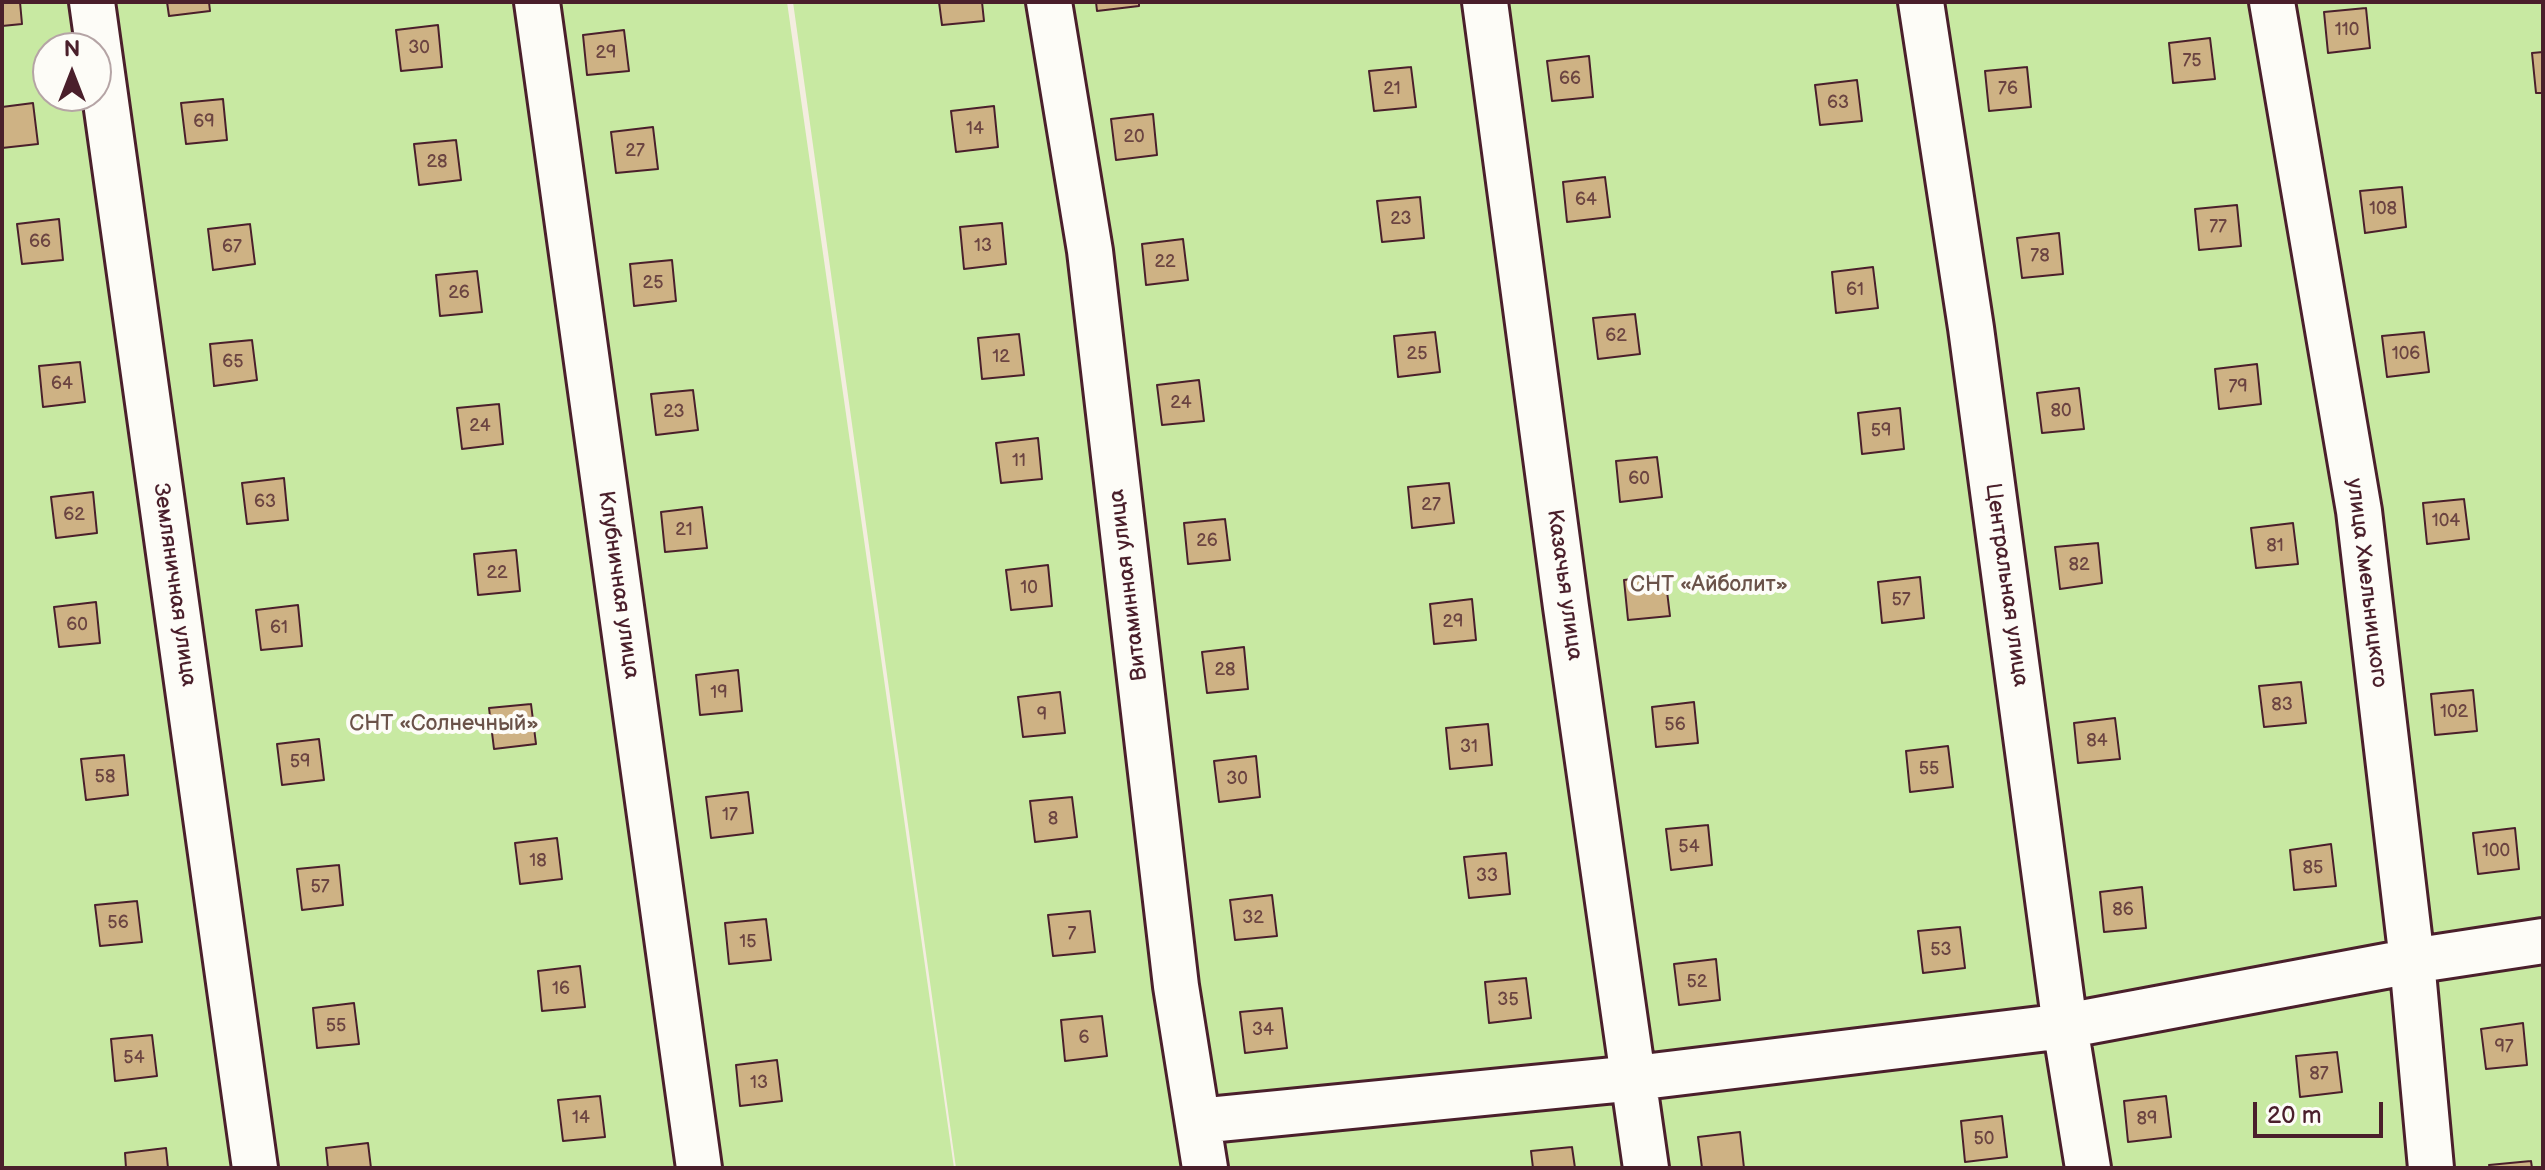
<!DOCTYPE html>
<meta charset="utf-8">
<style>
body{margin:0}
#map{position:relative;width:2545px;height:1170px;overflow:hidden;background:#f4ede0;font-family:"Balsamiq Sans",sans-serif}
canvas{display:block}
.frame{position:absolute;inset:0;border:4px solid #4a1f2b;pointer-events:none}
.north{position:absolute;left:32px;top:32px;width:80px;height:80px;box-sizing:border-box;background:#fdfcf7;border:2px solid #b5a4a5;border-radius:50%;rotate:0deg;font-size:22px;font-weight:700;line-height:32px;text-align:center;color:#4a1f2b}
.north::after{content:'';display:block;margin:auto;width:28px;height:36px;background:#4a1f2b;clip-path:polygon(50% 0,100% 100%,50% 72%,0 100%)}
.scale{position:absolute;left:2253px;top:1102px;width:130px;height:36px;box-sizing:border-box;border:4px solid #4a1f2b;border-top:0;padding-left:10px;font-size:24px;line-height:28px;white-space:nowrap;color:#4a1f2b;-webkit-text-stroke:6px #fdfcf7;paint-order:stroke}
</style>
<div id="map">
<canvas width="2545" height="1170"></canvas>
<div class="frame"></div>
<div class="north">N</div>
<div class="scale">20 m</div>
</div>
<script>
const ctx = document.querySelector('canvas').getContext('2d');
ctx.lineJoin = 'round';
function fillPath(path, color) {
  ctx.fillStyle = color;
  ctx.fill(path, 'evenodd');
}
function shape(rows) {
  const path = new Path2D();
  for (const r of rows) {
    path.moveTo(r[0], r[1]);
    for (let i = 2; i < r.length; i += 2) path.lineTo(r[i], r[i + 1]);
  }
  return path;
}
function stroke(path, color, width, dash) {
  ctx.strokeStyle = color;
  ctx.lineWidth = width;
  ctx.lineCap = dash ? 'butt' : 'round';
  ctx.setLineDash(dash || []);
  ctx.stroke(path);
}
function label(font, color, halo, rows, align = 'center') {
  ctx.font = font + ' "Balsamiq Sans",sans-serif';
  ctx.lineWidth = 8;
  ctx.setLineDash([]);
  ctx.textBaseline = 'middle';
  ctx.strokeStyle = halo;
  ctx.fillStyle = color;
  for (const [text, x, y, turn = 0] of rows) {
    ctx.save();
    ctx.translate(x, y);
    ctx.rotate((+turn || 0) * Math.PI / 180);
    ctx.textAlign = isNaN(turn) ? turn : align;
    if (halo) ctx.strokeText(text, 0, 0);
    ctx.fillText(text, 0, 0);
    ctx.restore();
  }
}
fillPath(shape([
 [2,2,787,2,954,1168,2,1168],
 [48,48,96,48,96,96,48,96],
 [793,2,2543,2,2543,1168,956,1168]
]), '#c8e9a2');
const building = shape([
 [2,2,20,2,22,24,2,26,2,2],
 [167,2,209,2,210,11,169,16,167,2],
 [939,2,982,2,984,21,942,25,939,2],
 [1096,2,1139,2,1139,6,1097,11,1096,2],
 [2366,8,2370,48,2328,53,2324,12,2366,8],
 [438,25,442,67,401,71,396,30,438,25],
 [624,30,629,71,587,75,583,35,624,30],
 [2210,38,2215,79,2173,83,2169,43,2210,38],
 [2543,52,2543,93,2536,93,2532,53,2543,52],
 [1589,56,1593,97,1552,101,1547,61,1589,56],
 [1411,67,1416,107,1374,111,1369,71,1411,67],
 [2027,67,2031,107,1989,111,1985,71,2027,67],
 [1857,80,1862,121,1820,125,1815,85,1857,80],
 [223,99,227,140,186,144,181,103,223,99],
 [33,103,38,144,2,148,2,107,33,103],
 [994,106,998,147,956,152,951,111,994,106],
 [1153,114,1157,155,1116,160,1111,119,1153,114],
 [653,127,658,169,616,173,611,132,653,127],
 [456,140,461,180,419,185,414,144,456,140],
 [1605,177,1610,217,1567,222,1563,182,1605,177],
 [2402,187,2406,227,2365,233,2360,191,2402,187],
 [1420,197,1424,238,1382,242,1377,201,1420,197],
 [2237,205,2241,246,2199,250,2195,209,2237,205],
 [59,219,63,260,22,264,17,224,59,219],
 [1002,223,1006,264,964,269,960,227,1002,223],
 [250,224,255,264,213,270,208,229,250,224],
 [2059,233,2063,274,2022,278,2017,238,2059,233],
 [1183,239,1188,280,1146,285,1142,244,1183,239],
 [672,260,676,301,634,306,630,264,672,260],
 [1873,267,1878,308,1836,313,1832,272,1873,267],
 [477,271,482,312,440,316,436,275,477,271],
 [1635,314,1640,354,1598,359,1593,318,1635,314],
 [1435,332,1440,372,1398,377,1394,336,1435,332],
 [2424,332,2429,372,2387,377,2382,336,2424,332],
 [1019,334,1024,375,982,379,978,338,1019,334],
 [252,340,257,380,214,386,210,344,252,340],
 [80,362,85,402,43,407,39,366,80,362],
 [2257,364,2261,404,2219,409,2215,369,2257,364],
 [1199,380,1204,421,1162,425,1157,385,1199,380],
 [2079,388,2084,429,2042,433,2037,393,2079,388],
 [693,390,698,430,656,435,651,394,693,390],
 [499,404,503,444,462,449,457,408,499,404],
 [1900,408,1904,449,1862,454,1858,413,1900,408],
 [1038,438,1042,479,1001,483,996,443,1038,438],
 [1657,457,1662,497,1620,502,1616,461,1657,457],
 [284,478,288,520,247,524,242,483,284,478],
 [1449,483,1454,523,1412,528,1408,487,1449,483],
 [93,492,97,533,56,538,51,497,93,492],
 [2464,499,2469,539,2427,544,2423,503,2464,499],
 [702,507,707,548,665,552,661,512,702,507],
 [1225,519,1230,560,1188,564,1184,523,1225,519],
 [2293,523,2298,564,2256,568,2251,528,2293,523],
 [2098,543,2102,583,2060,589,2055,547,2098,543],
 [516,550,520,591,478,595,474,554,516,550],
 [1048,565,1052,606,1011,610,1006,570,1048,565],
 [1665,575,1670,616,1628,620,1624,580,1665,575],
 [1920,577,1924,618,1882,623,1878,582,1920,577],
 [1472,599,1476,640,1434,644,1430,604,1472,599],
 [96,602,100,643,59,647,54,607,96,602],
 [298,605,302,646,261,650,256,610,298,605],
 [1244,647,1248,689,1207,693,1202,652,1244,647],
 [738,670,742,711,700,715,696,675,738,670],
 [2301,682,2306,723,2264,727,2259,686,2301,682],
 [2473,690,2477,731,2435,735,2431,694,2473,690],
 [1060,692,1065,733,1023,737,1018,697,1060,692],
 [1694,702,1698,743,1656,747,1652,707,1694,702],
 [531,704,536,744,494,749,489,708,531,704],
 [2115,718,2120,759,2078,763,2074,723,2115,718],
 [1488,724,1492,765,1450,769,1446,728,1488,724],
 [319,739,324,780,282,785,277,744,319,739],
 [1948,746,1953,787,1910,792,1906,751,1948,746],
 [124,755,128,795,86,800,81,759,124,755],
 [1256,756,1260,797,1219,802,1214,761,1256,756],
 [748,792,753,833,711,838,706,797,748,792],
 [1072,797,1077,837,1035,842,1030,801,1072,797],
 [1708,825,1712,865,1671,870,1666,829,1708,825],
 [2515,828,2519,869,2478,874,2473,833,2515,828],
 [557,838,562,879,520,884,515,843,557,838],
 [2331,844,2336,886,2294,890,2290,850,2331,844],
 [1506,853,1510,894,1469,898,1464,857,1506,853],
 [339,865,343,905,302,910,297,869,339,865],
 [2142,887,2146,928,2104,932,2100,892,2142,887],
 [1272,895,1277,936,1235,940,1230,900,1272,895],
 [137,901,142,942,100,946,95,905,137,901],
 [1090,911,1095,952,1053,956,1048,915,1090,911],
 [766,919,771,960,729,964,725,923,766,919],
 [1960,927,1965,968,1923,973,1918,931,1960,927],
 [1716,959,1720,1000,1679,1005,1674,964,1716,959],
 [580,966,585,1007,542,1011,538,971,580,966],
 [1526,978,1531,1018,1489,1023,1485,982,1526,978],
 [354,1003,359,1044,317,1048,313,1008,354,1003],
 [1282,1008,1287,1048,1245,1053,1240,1012,1282,1008],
 [1102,1016,1107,1056,1065,1061,1061,1020,1102,1016],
 [2523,1023,2527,1065,2486,1069,2481,1029,2523,1023],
 [152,1035,157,1076,115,1081,111,1039,152,1035],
 [2337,1052,2342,1092,2300,1097,2296,1056,2337,1052],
 [777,1060,782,1101,740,1106,736,1065,777,1060],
 [600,1096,605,1137,563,1141,558,1100,600,1096],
 [2166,1096,2171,1137,2128,1142,2124,1101,2166,1096],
 [2002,1116,2007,1157,1965,1162,1961,1121,2002,1116],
 [1740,1132,1744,1168,1702,1168,1698,1137,1740,1132],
 [368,1143,371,1168,328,1168,326,1148,368,1143],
 [1572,1147,1575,1168,1533,1168,1531,1151,1572,1147],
 [166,1148,168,1168,126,1168,125,1153,166,1148],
 [2531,1161,2532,1168,2490,1168,2489,1165,2531,1161]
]);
fillPath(building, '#ceb284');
stroke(building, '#4a1f2b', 2);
const minor = shape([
 [92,2,255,1168],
 [537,2,699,1168],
 [1049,2,1090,251,1176,986,1205,1168],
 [1485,2,1566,607,1646,1168],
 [1921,2,1971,328,2065,1026,2088,1168],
 [2272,2,2359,511,2412,961,2431,1168],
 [1198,1121,1635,1078,2065,1026,2412,961,2543,941]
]);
stroke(minor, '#4a1f2b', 50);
stroke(minor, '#fdfcf7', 44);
label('18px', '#6b4441', null, [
 ["110",2347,30],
 ["30",419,48],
 ["29",606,53],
 ["75",2192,61],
 ["66",1570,79],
 ["21",1392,89],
 ["76",2008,89],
 ["63",1838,103],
 ["69",204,122],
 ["14",975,129],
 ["20",1134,137],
 ["27",635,151],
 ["28",437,162],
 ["64",1586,200],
 ["108",2383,209],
 ["23",1401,219],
 ["77",2218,227],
 ["66",40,242],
 ["13",983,246],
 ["67",232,247],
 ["78",2040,256],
 ["22",1165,262],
 ["25",653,283],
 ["61",1855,290],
 ["26",459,293],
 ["62",1616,336],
 ["25",1417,354],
 ["106",2406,354],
 ["12",1001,357],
 ["65",233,362],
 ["64",62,384],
 ["79",2238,387],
 ["24",1181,403],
 ["80",2061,411],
 ["23",674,412],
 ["24",480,426],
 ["59",1881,431],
 ["11",1019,461],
 ["60",1639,479],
 ["63",265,502],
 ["27",1431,505],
 ["62",74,515],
 ["104",2446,521],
 ["21",684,530],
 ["26",1207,541],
 ["81",2275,546],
 ["82",2079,565],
 ["22",497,573],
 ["10",1029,588],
 ["57",1901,600],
 ["29",1453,622],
 ["60",77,625],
 ["61",279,628],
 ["28",1225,670],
 ["19",719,693],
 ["83",2282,705],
 ["102",2454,712],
 ["9",1042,715],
 ["56",1675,725],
 ["84",2097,741],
 ["31",1469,747],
 ["59",300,762],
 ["55",1929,769],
 ["58",105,777],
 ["30",1237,779],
 ["17",730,815],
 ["8",1053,819],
 ["54",1689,847],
 ["100",2496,851],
 ["18",538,861],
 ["85",2313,868],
 ["33",1487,876],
 ["57",320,887],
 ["86",2123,910],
 ["32",1253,918],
 ["56",118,923],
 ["7",1072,934],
 ["15",748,942],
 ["53",1941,950],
 ["52",1697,982],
 ["16",561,989],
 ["35",1508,1000],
 ["55",336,1026],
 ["34",1263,1030],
 ["6",1084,1038],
 ["97",2504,1047],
 ["54",134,1058],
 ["87",2319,1074],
 ["13",759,1083],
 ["14",581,1118],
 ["89",2147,1119],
 ["50",1984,1139]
]);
label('22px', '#4a1f2b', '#fdfcf7', [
 ["улица Хмельницкого",2366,583,83],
 ["Земляничная улица",174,585,82],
 ["Клубничная улица",618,585,82],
 ["Витаминная улица",1129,585,-97],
 ["Казачья улица",1564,585,82],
 ["Центральная улица",2006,585,82]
]);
label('22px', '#6a5249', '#fdfcf7', [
 ["СНТ «Айболит»",1709,585],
 ["СНТ «Солнечный»",444,724]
]);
</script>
